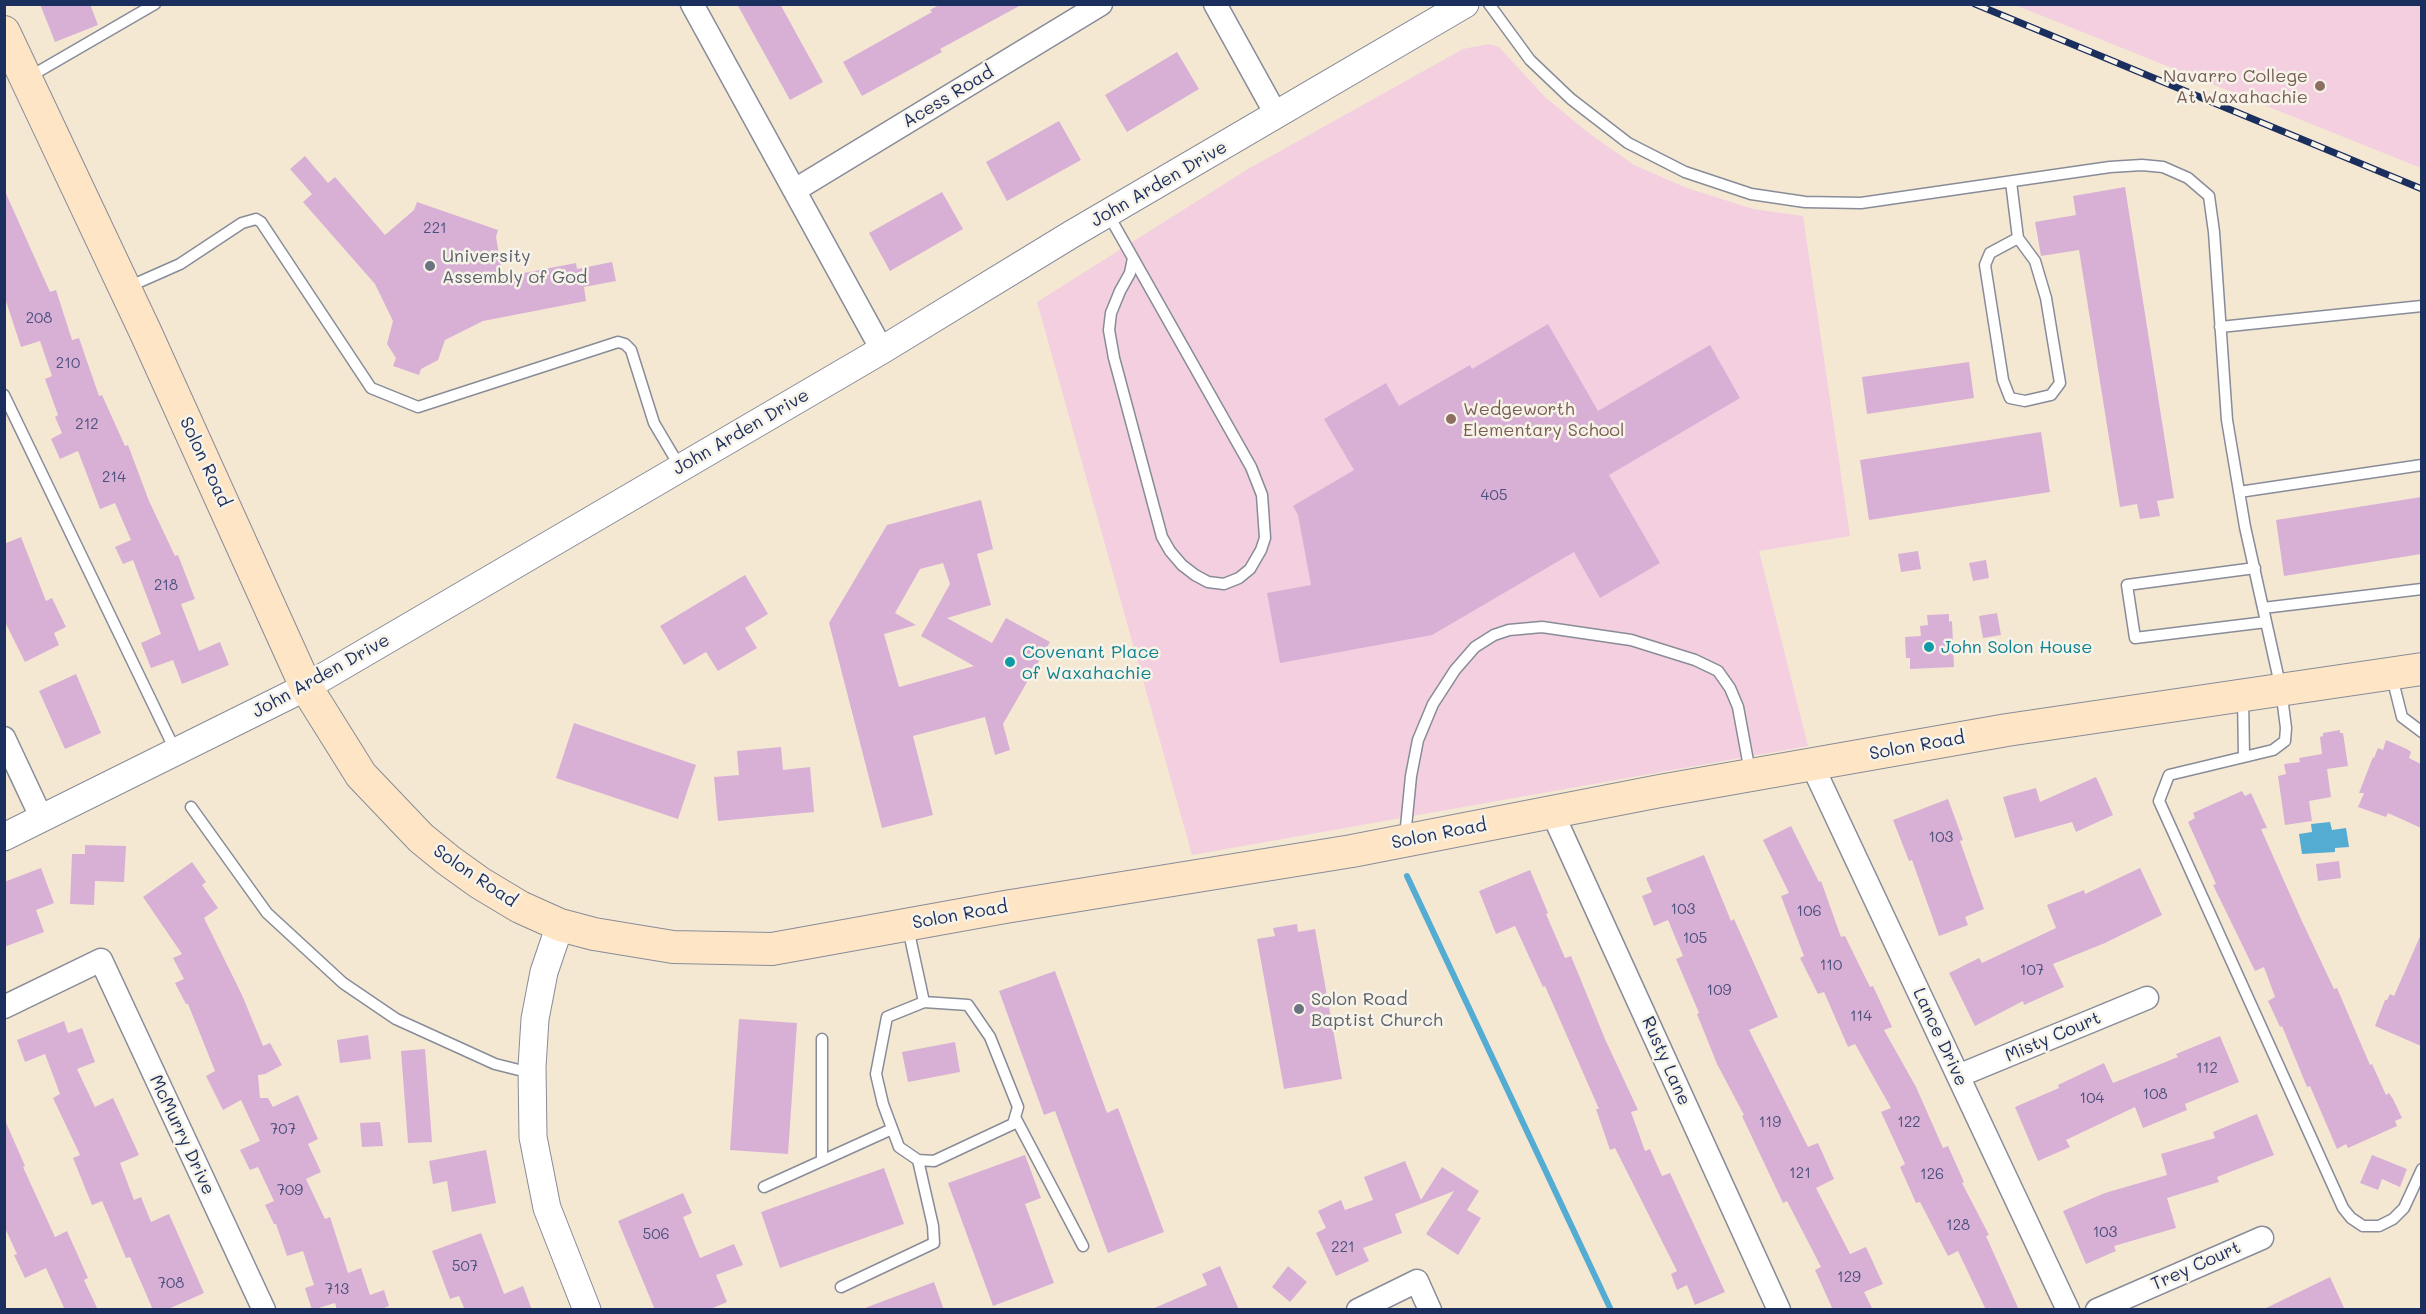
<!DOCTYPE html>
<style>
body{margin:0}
#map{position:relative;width:2426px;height:1314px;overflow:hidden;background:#f4e8d3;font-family:Mali,sans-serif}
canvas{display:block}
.frame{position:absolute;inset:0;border:6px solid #1b2f5e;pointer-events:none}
</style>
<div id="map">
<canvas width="2426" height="1314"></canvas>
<div class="frame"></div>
</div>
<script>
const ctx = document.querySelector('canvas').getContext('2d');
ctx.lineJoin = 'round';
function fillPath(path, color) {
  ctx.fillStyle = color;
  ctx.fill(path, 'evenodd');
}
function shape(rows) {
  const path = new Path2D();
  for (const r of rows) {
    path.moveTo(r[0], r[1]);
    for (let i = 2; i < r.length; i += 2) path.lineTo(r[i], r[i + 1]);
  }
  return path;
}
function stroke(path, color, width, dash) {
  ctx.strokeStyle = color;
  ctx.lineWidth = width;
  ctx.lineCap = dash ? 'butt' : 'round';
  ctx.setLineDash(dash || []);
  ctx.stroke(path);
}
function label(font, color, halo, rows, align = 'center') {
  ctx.font = font + ' Mali,sans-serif';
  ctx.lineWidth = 5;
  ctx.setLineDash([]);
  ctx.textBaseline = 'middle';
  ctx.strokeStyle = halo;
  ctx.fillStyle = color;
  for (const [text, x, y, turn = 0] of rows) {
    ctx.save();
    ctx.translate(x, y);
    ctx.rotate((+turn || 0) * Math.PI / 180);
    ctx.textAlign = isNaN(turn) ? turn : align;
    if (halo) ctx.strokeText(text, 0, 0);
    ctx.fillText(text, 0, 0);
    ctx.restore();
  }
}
fillPath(shape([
 [2015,5,2421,5,2421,168],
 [1489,44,1499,47,1544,96,1586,131,1634,165,1687,188,1753,209,1803,216,1850,536,1759,551,1808,746,1192,855,1037,302,1248,169,1463,49]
]), '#f3cfe0');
fillPath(shape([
 [2330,822,2332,830,2346,828,2349,847,2335,848,2335,852,2302,854,2299,834,2312,832,2311,824]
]), '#55acd2');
stroke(shape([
 [1407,876,1611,1310]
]), '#55acd2', 6);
fillPath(shape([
 [40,4,90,4,98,25,55,42],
 [737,4,780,4,823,82,790,100],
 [941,4,1023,4,940,49,942,52,862,96,843,62,932,12,930,10],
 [1177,52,1199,89,1127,132,1105,95],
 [1059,121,1081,160,1007,201,986,162],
 [305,156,328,183,335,177,385,235,414,210,417,202,498,230,496,237,503,277,576,263,577,269,612,262,616,281,584,287,586,301,483,321,445,340,438,360,421,369,419,375,393,366,396,358,387,344,393,321,375,284,303,202,312,194,290,169],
 [2125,187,2174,498,2157,501,2160,516,2140,519,2137,504,2120,507,2079,250,2041,256,2035,222,2076,215,2073,196],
 [4,189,50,292,56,290,72,340,79,338,99,396,102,395,125,446,128,445,149,501,175,556,178,555,195,599,181,604,199,651,220,642,229,665,182,684,173,660,151,668,141,643,161,634,133,560,123,564,115,547,131,540,115,503,100,509,78,451,60,459,51,439,62,433,55,417,58,415,45,379,52,376,40,341,21,347,4,295],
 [942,192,963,229,890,271,869,233],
 [1548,324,1598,411,1710,345,1740,398,1609,475,1660,563,1600,598,1574,552,1432,635,1280,663,1267,593,1311,585,1298,515,1293,506,1354,470,1324,419,1386,383,1399,406,1470,365,1472,369],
 [1969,362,1974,398,1867,414,1862,377],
 [2041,432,2050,492,1869,520,1860,460],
 [2421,497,2421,554,2284,576,2276,520],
 [981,500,993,549,977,554,991,605,947,618,992,643,1006,618,1050,642,1003,724,1010,750,995,755,985,717,913,736,933,815,882,828,829,623,887,525],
 [943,563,950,584,921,636,974,666,899,687,884,634,916,625,895,613,920,569],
 [21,537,46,601,52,598,66,627,54,633,59,645,25,662,4,620,4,544],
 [1918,551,1921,569,1901,572,1898,554],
 [1986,560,1989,578,1973,581,1969,563],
 [745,575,768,614,745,628,757,648,718,671,706,652,684,665,660,626],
 [1997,613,2001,635,1983,638,1979,616],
 [1949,614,1949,622,1952,621,1954,667,1910,669,1910,658,1906,658,1905,637,1921,636,1920,626,1928,625,1927,615],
 [76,674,101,733,65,749,39,691],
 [574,723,696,765,678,819,556,778],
 [2340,730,2340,733,2343,733,2348,766,2327,769,2331,797,2309,801,2312,821,2285,825,2278,776,2286,774,2284,764,2300,762,2299,758,2322,754,2320,737,2323,736,2323,733],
 [2386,740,2407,749,2411,752,2409,758,2421,764,2421,828,2388,813,2386,817,2358,807,2364,793,2359,793,2373,757,2374,758,2378,748,2383,750],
 [781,747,783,770,810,767,814,812,718,821,714,777,739,775,737,751],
 [2096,777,2113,815,2076,832,2072,822,2015,838,2003,797,2036,788,2040,802],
 [2242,791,2245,796,2251,793,2267,828,2261,829,2301,919,2334,989,2337,988,2370,1065,2372,1064,2386,1095,2389,1093,2393,1099,2402,1118,2395,1121,2397,1126,2348,1148,2346,1144,2337,1149,2310,1086,2307,1087,2282,1026,2280,1027,2268,1001,2275,997,2264,967,2255,971,2213,885,2216,884,2188,822,2195,818,2193,813],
 [1948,799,1963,840,1960,841,1984,909,1965,917,1968,925,1939,936,1912,860,1909,861,1893,820],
 [1791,826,1819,882,1821,881,1841,937,1845,936,1870,987,1873,986,1892,1027,1884,1030,1916,1087,1943,1148,1948,1146,1964,1182,1962,1183,1989,1235,1986,1236,2019,1310,1986,1310,1958,1251,1948,1256,1920,1202,1916,1203,1900,1167,1905,1164,1881,1112,1891,1108,1855,1044,1848,1047,1824,992,1818,994,1800,958,1804,956,1781,896,1789,893,1763,840],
 [85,845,126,846,124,882,95,881,94,905,70,904,72,854,85,854],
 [1704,855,1731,921,1734,919,1778,1017,1749,1030,1808,1147,1818,1143,1834,1179,1816,1188,1850,1254,1866,1247,1883,1284,1864,1292,1873,1310,1833,1310,1815,1270,1821,1267,1787,1201,1783,1203,1742,1116,1744,1115,1717,1064,1697,1014,1699,1013,1676,959,1683,956,1668,920,1654,926,1642,896,1652,892,1646,878],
 [2339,861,2341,878,2318,881,2316,864],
 [192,862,206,882,202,885,218,908,204,918,242,995,263,1046,270,1043,282,1065,265,1074,258,1075,260,1098,268,1098,273,1107,298,1095,318,1139,308,1144,321,1172,306,1179,325,1219,330,1217,348,1273,361,1268,370,1295,384,1290,389,1306,379,1310,337,1310,335,1303,312,1310,305,1288,314,1285,303,1251,287,1256,276,1224,274,1224,265,1205,274,1201,258,1167,250,1170,240,1150,260,1141,241,1100,223,1110,206,1076,215,1071,188,1004,186,1004,175,983,184,979,173,958,182,954,143,897],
 [41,868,54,903,36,910,44,932,4,947,4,882],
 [2140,868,2162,915,2105,943,2053,964,2064,987,2024,1005,2023,1001,1975,1026,1949,973,1979,958,1982,963,2056,928,2047,905,2084,890,2085,894],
 [1530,870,1548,913,1546,914,1565,958,1571,956,1605,1039,1638,1110,1631,1112,1645,1151,1650,1149,1662,1176,1670,1173,1725,1292,1695,1305,1687,1285,1677,1290,1671,1274,1677,1271,1615,1148,1610,1150,1596,1109,1599,1109,1545,986,1543,987,1515,926,1496,934,1479,891],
 [1297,924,1298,932,1315,929,1342,1079,1284,1089,1257,939,1275,936,1273,928],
 [2421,934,2421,1046,2375,1026,2385,1000,2387,1000,2390,994,2394,996],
 [1055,971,1107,1113,1118,1108,1164,1232,1108,1253,1055,1111,1044,1115,999,991],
 [739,1019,797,1023,788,1154,730,1150],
 [64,1021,68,1033,82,1028,95,1062,77,1069,95,1107,113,1098,139,1155,120,1163,134,1200,141,1197,151,1222,169,1214,204,1293,166,1310,153,1310,130,1257,126,1258,102,1201,92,1205,73,1158,80,1155,53,1098,60,1094,45,1054,25,1062,17,1040],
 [368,1035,371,1059,340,1063,337,1040],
 [2220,1036,2239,1082,2185,1104,2187,1110,2143,1128,2135,1107,2066,1140,2070,1147,2038,1161,2015,1107,2059,1088,2058,1085,2104,1063,2113,1083,2178,1057,2176,1054],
 [955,1042,960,1072,908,1082,902,1052],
 [425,1049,432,1142,408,1143,401,1051],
 [2257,1114,2274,1155,2217,1177,2219,1182,2167,1198,2176,1228,2114,1246,2116,1251,2086,1264,2063,1211,2105,1193,2167,1175,2161,1154,2215,1138,2213,1132],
 [4,1118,25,1166,23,1167,55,1237,67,1231,88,1278,84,1280,98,1310,65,1310,46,1268,25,1278,14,1255,17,1254,4,1226],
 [380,1122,383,1146,362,1147,360,1123],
 [486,1150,496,1203,452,1212,447,1181,433,1184,429,1161],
 [1025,1155,1041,1198,1025,1204,1054,1283,993,1306,948,1183],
 [2372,1155,2407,1169,2400,1187,2382,1179,2378,1190,2360,1183],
 [1405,1161,1421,1200,1442,1167,1479,1191,1467,1210,1481,1218,1458,1255,1426,1234,1454,1191,1395,1214,1402,1233,1363,1248,1369,1261,1336,1276,1316,1233,1326,1228,1318,1211,1341,1200,1345,1210,1373,1200,1364,1177],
 [884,1168,904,1224,780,1268,761,1212],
 [683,1193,692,1213,683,1217,700,1258,734,1244,743,1265,716,1275,727,1302,708,1310,655,1310,618,1221],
 [481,1233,504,1294,523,1286,532,1310,465,1310,459,1296,450,1299,432,1251],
 [1220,1266,1239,1310,1150,1310,1207,1285,1202,1274],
 [1288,1266,1307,1282,1290,1302,1272,1287],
 [2330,1277,2345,1310,2262,1310],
 [934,1282,944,1310,865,1310,865,1308]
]), '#d8b0d6');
const service = shape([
 [1489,4,1530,60,1571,99,1628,143,1685,172,1751,194,1805,202,1861,203,2110,167,2142,165,2163,167,2188,178,2209,196,2214,232,2227,420,2245,527,2281,689,2286,728,2285,741,2273,750,2244,757],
 [29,77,155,4],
 [2011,182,2018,238,2035,261,2046,298,2060,383,2051,395,2025,401,2010,398,2003,380,1985,265,1990,253,2018,238],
 [1108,214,1133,258,1251,467,1262,495,1265,538,1261,550,1250,569,1239,578,1224,584,1208,582,1195,575,1182,565,1170,551,1162,537,1114,358,1109,330,1111,313,1120,291,1130,273,1133,258],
 [128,287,180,264,242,223,256,219,261,222,371,388,418,407,618,342,625,344,631,350,654,423,680,467],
 [2220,327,2422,306],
 [4,395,176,752],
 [2239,492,2422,465],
 [2255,568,2127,585,2135,638,2266,622],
 [2263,608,2422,589],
 [2392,677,2402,717,2422,732],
 [2243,697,2244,757,2169,775,2159,801,2343,1208,2351,1218,2363,1226,2379,1226,2393,1219,2404,1208,2422,1169],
 [191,807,267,913,343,983,396,1019,495,1064,531,1073],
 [1405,837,1411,776,1418,740,1433,704,1455,670,1475,647,1494,635,1509,630,1542,627,1631,640,1695,660,1718,671,1730,688,1738,707,1750,772],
 [908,928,924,1002,968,1005,990,1037,1018,1107,1013,1124,934,1161,918,1160,899,1147,883,1104,876,1074,887,1017,924,1002],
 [822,1039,822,1161],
 [1015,1117,1083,1246],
 [764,1187,892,1129],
 [841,1287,934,1243,933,1226,918,1160]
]);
const minor = shape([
 [692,4,882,350],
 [1215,4,1277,116],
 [795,190,1101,4],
 [4,738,42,819],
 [1812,765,2068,1310],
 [1552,812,1779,1310],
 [4,1007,101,960,264,1310],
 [1958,1076,2147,998],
 [1358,1310,1417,1281,1430,1310],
 [2097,1310,2262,1238]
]);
const tertiary = shape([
 [4,837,306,687,882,350,1072,234,1465,4],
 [560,925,544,972,535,1019,532,1067,533,1137,547,1208,587,1310]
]);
const secondary = shape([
 [4,32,145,331,306,687,361,775,421,838,448,860,480,883,520,907,560,925,594,934,673,947,772,949,1005,907,1352,851,1660,791,2007,730,2422,669]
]);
stroke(service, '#888c98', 13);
stroke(minor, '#888c98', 25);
stroke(tertiary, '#888c98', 29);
stroke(secondary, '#888c98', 34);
stroke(service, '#fff', 10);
stroke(minor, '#fff', 22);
stroke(tertiary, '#fff', 27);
stroke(secondary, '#fde5c5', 32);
const rail = shape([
 [1975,4,2422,189]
]);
stroke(rail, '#1b2f5e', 7);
stroke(rail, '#f7f3e8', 4.5, [14]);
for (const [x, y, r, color] of [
 [2320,86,6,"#8d6e63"],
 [430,266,6,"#6b7280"],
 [1451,419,6,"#8d6e63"],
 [1929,647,6,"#0f9aa8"],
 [1010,662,6,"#0f9aa8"],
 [1299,1009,6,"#6b7280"]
]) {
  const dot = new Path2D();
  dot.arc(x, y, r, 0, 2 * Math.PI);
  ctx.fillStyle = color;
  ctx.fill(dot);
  stroke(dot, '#f7f3e8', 2);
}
label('15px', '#4a4f7c', null, [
 ["221",435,228],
 ["208",39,318],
 ["210",68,363],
 ["212",87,424],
 ["214",114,477],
 ["405",1494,495],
 ["218",166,585],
 ["103",1941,837],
 ["103",1683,909],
 ["106",1809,911],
 ["105",1695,938],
 ["110",1831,965],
 ["107",2032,970],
 ["109",1719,990],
 ["114",1861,1016],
 ["112",2207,1068],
 ["108",2155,1094],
 ["104",2092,1098],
 ["119",1770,1122],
 ["122",1909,1122],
 ["707",283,1129],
 ["121",1800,1173],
 ["126",1932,1174],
 ["709",290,1190],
 ["128",1958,1225],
 ["103",2105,1232],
 ["506",656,1234],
 ["221",1343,1247],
 ["507",465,1266],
 ["129",1849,1277],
 ["708",171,1283],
 ["713",337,1289]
]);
label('18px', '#785e54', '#f7f3e8', [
 ["Navarro College",2308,76],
 ["At Waxahachie",2308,97],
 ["Wedgeworth",1463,409,"left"],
 ["Elementary School",1463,430,"left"]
], 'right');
label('18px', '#1b2f5e', '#f7f3e8', [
 ["Acess Road",948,97,-31],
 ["John Arden Drive",1159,184,-30],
 ["John Arden Drive",741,432,-30],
 ["Solon Road",205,462,65],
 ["John Arden Drive",321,676,-29],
 ["Solon Road",1917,746,-10],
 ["Solon Road",1439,834,-11],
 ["Solon Road",475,876,34],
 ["Solon Road",960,915,-10],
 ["Lance Drive",1940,1037,65],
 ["Misty Court",2053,1037,-23],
 ["Rusty Lane",1666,1061,66],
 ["McMurry Drive",182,1135,65],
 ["Trey Court",2196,1266,-24]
]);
label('18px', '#5b616d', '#f7f3e8', [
 ["University",442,256],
 ["Assembly of God",442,277],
 ["Solon Road",1311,999],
 ["Baptist Church",1311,1020]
], 'left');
label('18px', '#0d838f', '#f7f3e8', [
 ["John Solon House",1941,647],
 ["Covenant Place",1022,652],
 ["of Waxahachie",1022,673]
], 'left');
</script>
